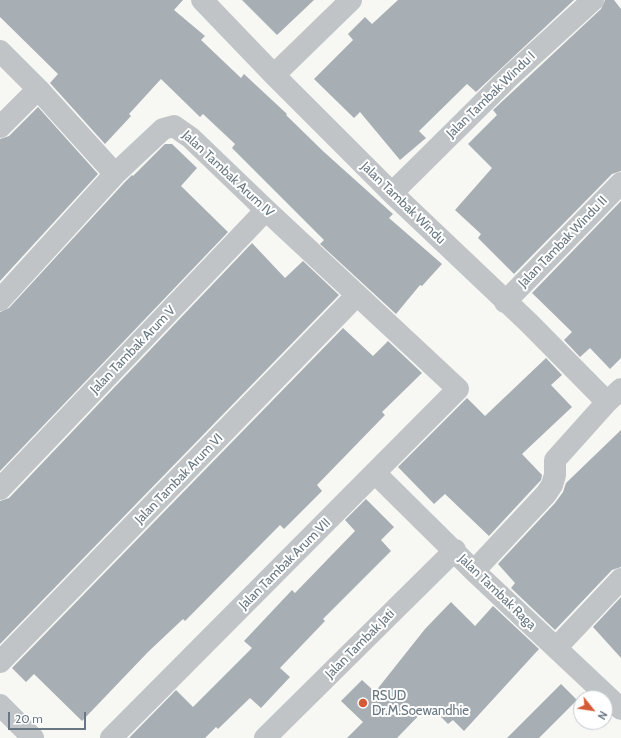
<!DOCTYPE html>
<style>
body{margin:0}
#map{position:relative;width:621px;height:738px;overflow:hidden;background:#f7f7f4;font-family:Cabin,sans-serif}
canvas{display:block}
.north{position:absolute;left:573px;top:690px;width:40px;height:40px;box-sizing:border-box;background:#fff;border:1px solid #c3c9cd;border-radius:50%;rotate:120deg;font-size:11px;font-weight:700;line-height:16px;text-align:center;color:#687782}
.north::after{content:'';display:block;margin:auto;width:14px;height:18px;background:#d45b36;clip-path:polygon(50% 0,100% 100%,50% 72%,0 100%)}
.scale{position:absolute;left:8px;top:712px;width:78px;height:18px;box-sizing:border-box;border:2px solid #687782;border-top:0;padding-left:5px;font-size:12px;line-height:14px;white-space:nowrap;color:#687782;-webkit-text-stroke:3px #fff;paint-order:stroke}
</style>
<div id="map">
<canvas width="621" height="738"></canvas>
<div class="north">N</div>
<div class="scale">20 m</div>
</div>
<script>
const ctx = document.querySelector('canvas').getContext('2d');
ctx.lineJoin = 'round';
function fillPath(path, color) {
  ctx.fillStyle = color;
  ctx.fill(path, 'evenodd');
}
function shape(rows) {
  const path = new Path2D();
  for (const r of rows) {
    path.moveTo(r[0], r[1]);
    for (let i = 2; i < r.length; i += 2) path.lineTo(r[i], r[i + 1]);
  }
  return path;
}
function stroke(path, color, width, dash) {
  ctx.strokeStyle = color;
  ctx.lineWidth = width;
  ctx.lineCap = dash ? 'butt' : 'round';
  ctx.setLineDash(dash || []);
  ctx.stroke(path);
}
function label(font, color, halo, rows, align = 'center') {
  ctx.font = font + ' Cabin,sans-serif';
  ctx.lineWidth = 4;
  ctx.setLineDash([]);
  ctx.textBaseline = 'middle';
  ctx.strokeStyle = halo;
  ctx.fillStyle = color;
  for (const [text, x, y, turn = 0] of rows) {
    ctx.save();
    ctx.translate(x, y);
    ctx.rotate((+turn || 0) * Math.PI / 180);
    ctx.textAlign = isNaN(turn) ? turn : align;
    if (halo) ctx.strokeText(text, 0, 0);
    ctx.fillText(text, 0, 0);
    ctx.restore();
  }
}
fillPath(shape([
 [0,0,183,0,174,10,205,36,201,40,241,78,244,74,287,114,286,115,324,152,393,214,389,218,442,264,422,286,420,285,396,314,320,244,324,240,232,148,235,144,203,114,200,117,161,79,129,114,131,116,105,144,50,83,58,74,0,17],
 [242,0,314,0,277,35],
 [398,0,574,0,476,92,467,84,419,131,426,138,400,160,360,112,354,118,314,79,353,40,348,34,365,17,372,24],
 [605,0,614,0,621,9,621,171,612,174,514,274,478,238,481,234,455,210,492,168,468,144,497,115,493,110,601,9],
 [38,107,98,174,0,281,0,139,9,136],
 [165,144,172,144,197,168,181,186,228,232,0,471,0,312,9,308,124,183,132,175,133,176],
 [621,201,621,358,610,369,590,348,580,357,564,340,572,332,532,293],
 [252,243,285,278,303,261,339,295,0,644,0,501,9,498],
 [343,328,373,356,388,341,422,373,382,412,385,415,317,485,322,491,284,529,280,525,185,621,183,619,148,652,82,721,34,674,26,682,12,668],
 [546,358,562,375,551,385,572,407,522,454,542,475,541,480,489,536,445,494,434,504,398,467,467,398,485,416],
 [621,430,621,567,612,570,555,630,511,588,515,583,498,564,555,503,563,492,566,483],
 [366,499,394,527,381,540,391,551,323,619,325,621,280,668,290,677,261,708,250,698,218,729,216,727,205,738,129,738,176,690,193,707,252,648,244,641,292,590,295,593,355,531,345,520],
 [621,597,621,658,593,627],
 [451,602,475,626,493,606,539,649,464,731,453,720,448,724,429,705,397,738,347,738,363,722,341,701,362,680,375,692,425,629],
 [561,684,577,700,539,738,507,738]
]), '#a8afb4');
stroke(shape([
 [202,0,274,75,392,193,529,323,607,402],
 [0,51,38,89,115,174],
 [274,75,351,0],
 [0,127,38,89],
 [392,193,509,77,593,0],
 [0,300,115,174,163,129,174,126,191,138,266,210,458,389,111,738],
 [505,302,621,183],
 [375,473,474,571,621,709],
 [0,489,266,210],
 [474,571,546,494,552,485,555,475,555,460,607,402,621,389],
 [556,648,621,579],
 [0,662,357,295],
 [0,705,33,738],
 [265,738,455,550]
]), '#c0c4c7', 22);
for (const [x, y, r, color] of [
 [363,703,5,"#d45b36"]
]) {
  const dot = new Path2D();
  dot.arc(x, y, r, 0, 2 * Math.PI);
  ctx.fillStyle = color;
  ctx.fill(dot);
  stroke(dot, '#fff', 1.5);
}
label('13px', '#687782', '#fff', [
 ["Jalan Tambak Windu I",491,95,-44],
 ["Jalan Tambak Arum IV",228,174,43],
 ["Jalan Tambak Windu",403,203,44],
 ["Jalan Tambak Windu II",563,242,-46],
 ["Jalan Tambak Arum V",133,350,-46],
 ["Jalan Tambak Arum VI",179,479,-46],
 ["Jalan Tambak Arum VII",285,564,-45],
 ["Jalan Tambak Raga",497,592,44],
 ["Jalan Tambak Jati",360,644,-45]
]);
label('13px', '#687782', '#fff', [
 ["RSUD",372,696],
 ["Dr.M.Soewandhie",372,711]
], 'left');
</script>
